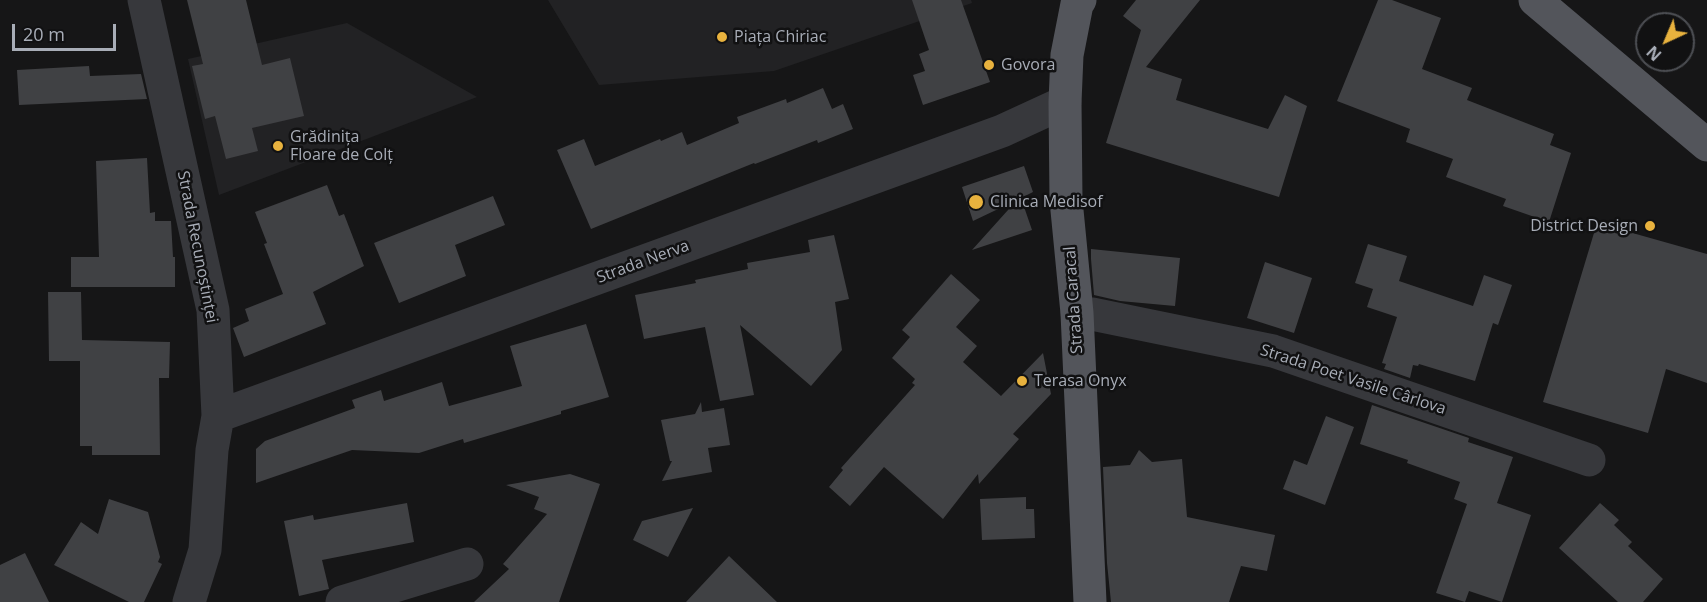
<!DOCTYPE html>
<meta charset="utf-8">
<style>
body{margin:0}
#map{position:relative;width:1707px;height:602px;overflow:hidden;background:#161617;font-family:"Open Sans",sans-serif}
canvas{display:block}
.north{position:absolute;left:1635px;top:12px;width:60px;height:60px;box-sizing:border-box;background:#111112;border:2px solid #4d4f54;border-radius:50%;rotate:224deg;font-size:16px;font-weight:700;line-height:24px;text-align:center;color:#a8adb7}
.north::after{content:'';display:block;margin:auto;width:21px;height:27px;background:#e8b23e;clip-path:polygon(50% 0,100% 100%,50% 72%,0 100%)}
.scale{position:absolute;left:12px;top:24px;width:104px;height:27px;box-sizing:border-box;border:3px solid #a8adb7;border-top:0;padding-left:8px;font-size:18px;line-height:21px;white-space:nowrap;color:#a8adb7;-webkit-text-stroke:4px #111112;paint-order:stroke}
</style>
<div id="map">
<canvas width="1707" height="602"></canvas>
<div class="north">N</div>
<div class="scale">20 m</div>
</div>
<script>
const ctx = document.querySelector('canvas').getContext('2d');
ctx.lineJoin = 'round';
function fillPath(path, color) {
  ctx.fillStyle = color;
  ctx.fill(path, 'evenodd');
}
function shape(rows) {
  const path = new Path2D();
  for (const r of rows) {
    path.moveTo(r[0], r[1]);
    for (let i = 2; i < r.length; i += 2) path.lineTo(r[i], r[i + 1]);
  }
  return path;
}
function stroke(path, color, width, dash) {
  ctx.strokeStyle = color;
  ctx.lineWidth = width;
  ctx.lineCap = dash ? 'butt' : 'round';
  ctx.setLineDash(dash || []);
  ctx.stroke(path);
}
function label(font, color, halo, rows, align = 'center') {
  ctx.font = font + ' "Open Sans",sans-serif';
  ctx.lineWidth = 5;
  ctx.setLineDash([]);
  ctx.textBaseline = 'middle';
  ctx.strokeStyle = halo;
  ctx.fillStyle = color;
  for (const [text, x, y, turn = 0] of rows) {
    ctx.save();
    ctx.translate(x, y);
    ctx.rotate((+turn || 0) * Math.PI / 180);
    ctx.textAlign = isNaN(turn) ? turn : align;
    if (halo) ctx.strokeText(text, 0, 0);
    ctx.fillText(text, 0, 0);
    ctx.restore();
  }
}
fillPath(shape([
 [548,0,971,0,972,3,774,71,599,85],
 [347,23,477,97,219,195,188,59]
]), '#222224');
fillPath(shape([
 [187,0,246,0,262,65,290,58,304,116,252,128,258,151,226,159,215,116,205,119,192,66,203,64],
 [912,0,961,0,990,82,923,105,913,75,925,71,919,54,929,50],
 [1136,0,1200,0,1146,67,1182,79,1176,100,1268,129,1285,95,1307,106,1279,197,1106,143,1141,30,1123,16],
 [1378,0,1392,0,1441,18,1422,69,1472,88,1467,100,1554,134,1550,145,1571,153,1549,222,1503,206,1506,199,1446,177,1453,159,1406,142,1410,129,1337,101],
 [89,66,90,76,141,74,147,99,19,105,17,70],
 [823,88,832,109,843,104,853,129,818,143,817,140,755,164,754,163,591,229,557,150,584,139,595,166,660,139,661,141,682,132,687,145,739,123,737,117,786,99,787,103],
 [147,158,150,213,155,212,155,221,171,221,173,257,175,257,175,287,71,287,71,257,99,257,96,161],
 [1024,166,1033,192,1021,198,1032,230,972,250,1017,200,973,221,962,187],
 [327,185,339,216,344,214,364,266,313,292,326,324,244,357,233,328,249,321,245,309,283,294,264,244,267,243,255,212],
 [493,196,505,225,455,245,466,276,399,303,374,243],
 [1597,223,1707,254,1707,383,1666,369,1648,433,1543,402],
 [834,235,849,299,835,302,842,350,811,386,740,325,754,395,720,401,705,327,644,339,635,295,696,283,695,280,748,269,747,263,810,252,808,240],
 [1368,244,1407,256,1399,281,1473,306,1484,275,1512,285,1498,325,1493,323,1475,381,1419,364,1418,366,1413,365,1410,378,1384,369,1386,364,1382,363,1397,317,1367,307,1373,289,1355,283],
 [1091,249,1180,258,1175,306,1120,301,1094,295,1091,259],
 [1265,262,1312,278,1294,333,1247,318],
 [951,274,980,300,956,327,977,346,963,362,1001,396,1043,353,1051,394,1013,434,1019,439,979,484,978,474,943,519,884,467,850,506,829,487,843,470,841,468,915,385,912,383,915,379,892,358,910,337,902,330],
 [48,292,81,292,82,340,170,342,169,378,159,378,160,455,92,455,92,446,80,446,80,361,49,361],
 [586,324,609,397,561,411,561,414,464,443,463,439,419,453,352,450,256,483,256,449,265,441,355,408,352,400,381,390,384,401,442,382,449,406,522,386,510,346],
 [701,402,702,412,724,408,730,445,708,448,712,472,662,481,672,461,670,461,661,420,695,414],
 [1372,405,1469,438,1468,442,1513,457,1497,503,1531,515,1502,602,1469,591,1465,602,1436,593,1467,504,1454,499,1460,482,1407,463,1408,460,1360,444],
 [1326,416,1354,427,1325,505,1283,489,1294,460,1307,465],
 [1139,450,1152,462,1182,459,1187,517,1275,535,1267,571,1241,566,1229,602,1111,602,1107,563,1103,467,1130,465],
 [570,474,600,484,559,602,474,602,509,569,503,564,547,514,534,509,539,497,506,485],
 [1026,497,1026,509,1034,509,1035,538,982,540,980,499],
 [109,499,148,512,160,557,158,562,162,564,144,602,129,602,54,565,81,522,98,534],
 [407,503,414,542,322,560,329,589,299,596,284,521,313,515,314,520],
 [1600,503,1619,520,1614,525,1632,542,1628,546,1663,579,1643,602,1618,602,1559,548],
 [693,508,668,557,633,540,642,521],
 [25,553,49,602,0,602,0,565],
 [729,556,777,602,686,602]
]), '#404144');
stroke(shape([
 [144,0,213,310,218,416,212,450,205,550,189,602],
 [1077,313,1092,314,1273,351,1589,460],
 [218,416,1002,131,1065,102],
 [342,602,467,564]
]), '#37383c', 33);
stroke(shape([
 [1080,0,1077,4,1067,55,1065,102,1066,200,1077,313,1090,602],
 [1535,0,1707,145]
]), '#53555b', 33);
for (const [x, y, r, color] of [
 [722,37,6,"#e8b23e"],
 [989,65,6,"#e8b23e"],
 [278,146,6,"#e8b23e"],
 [976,202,8,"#e8b23e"],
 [1650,226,6,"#e8b23e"],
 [1022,381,6,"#e8b23e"]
]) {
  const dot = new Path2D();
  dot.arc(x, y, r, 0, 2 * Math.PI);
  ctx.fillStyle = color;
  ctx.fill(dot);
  stroke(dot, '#111112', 2);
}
label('16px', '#a8adb7', '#111112', [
 ["Piața Chiriac",734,37],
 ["Govora",1001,65],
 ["Grădinița",290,137],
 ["Floare de Colț",290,155],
 ["Clinica Medisof",990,202],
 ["District Design",1638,226,"right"],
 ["Terasa Onyx",1034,381]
], 'left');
label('16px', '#a8adb7', '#111112', [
 ["Strada Recunoștinței",197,247,79],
 ["Strada Nerva",643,262,-20],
 ["Strada Caracal",1074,300,-94],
 ["Strada Poet Vasile Cârlova",1353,380,18]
]);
</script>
